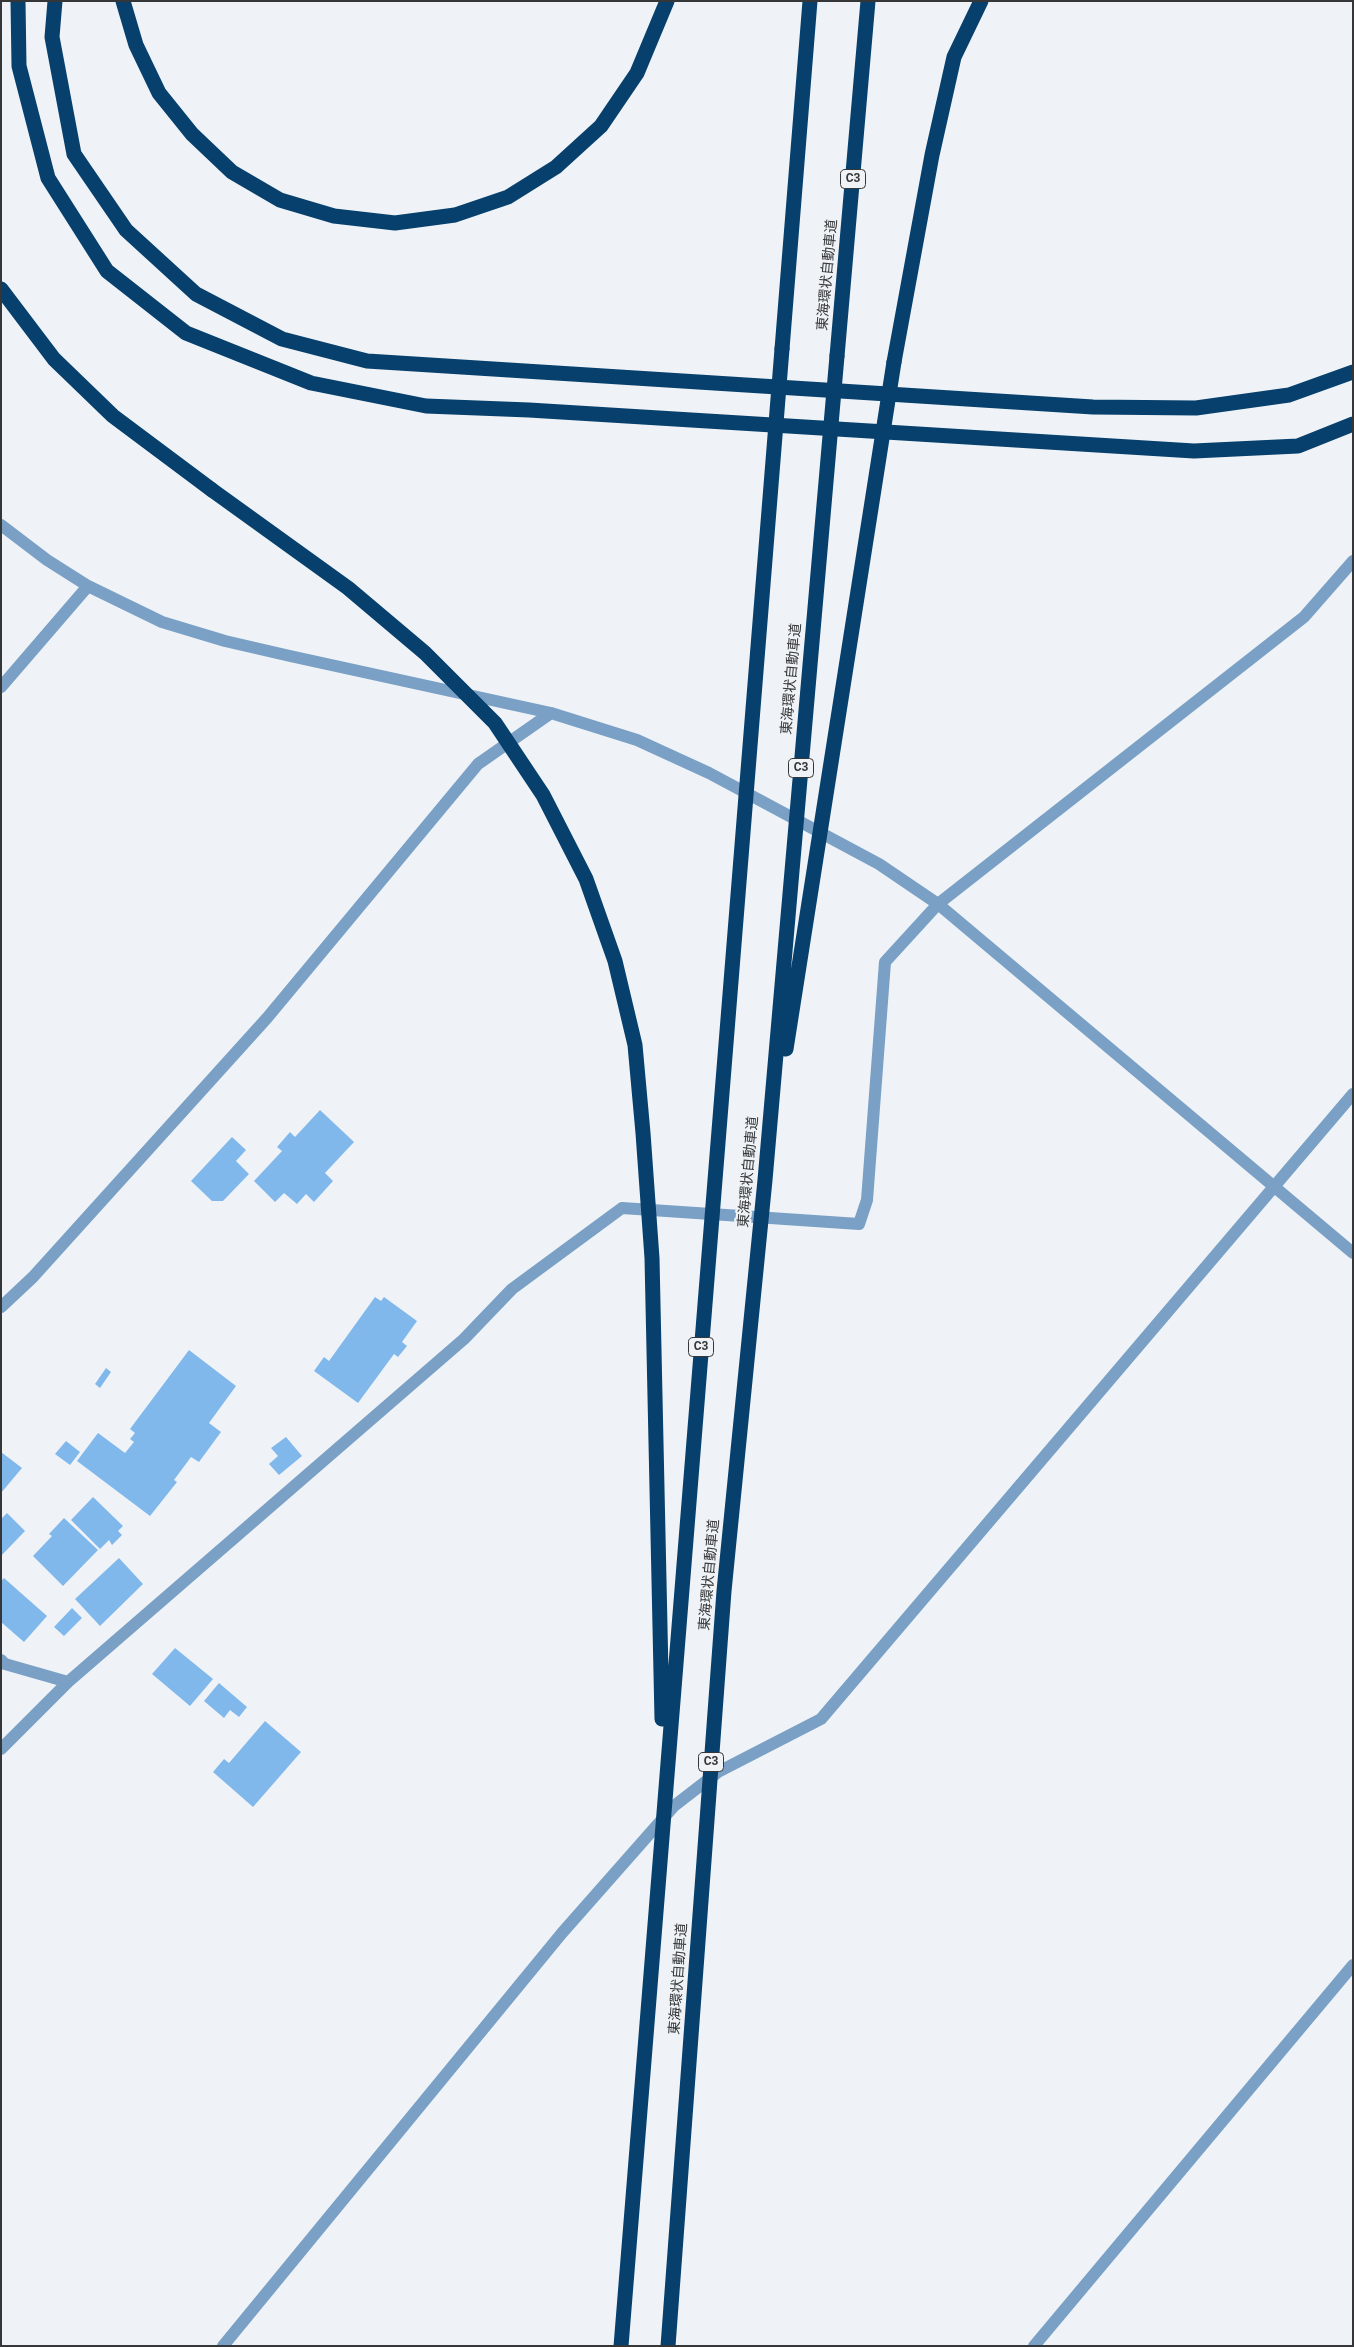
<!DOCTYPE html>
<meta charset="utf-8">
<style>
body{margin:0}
#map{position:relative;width:1354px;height:2347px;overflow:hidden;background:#eff3f7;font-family:Roboto,sans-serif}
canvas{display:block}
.frame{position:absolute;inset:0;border:2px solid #343637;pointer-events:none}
</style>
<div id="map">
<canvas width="1354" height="2347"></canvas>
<div class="frame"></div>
</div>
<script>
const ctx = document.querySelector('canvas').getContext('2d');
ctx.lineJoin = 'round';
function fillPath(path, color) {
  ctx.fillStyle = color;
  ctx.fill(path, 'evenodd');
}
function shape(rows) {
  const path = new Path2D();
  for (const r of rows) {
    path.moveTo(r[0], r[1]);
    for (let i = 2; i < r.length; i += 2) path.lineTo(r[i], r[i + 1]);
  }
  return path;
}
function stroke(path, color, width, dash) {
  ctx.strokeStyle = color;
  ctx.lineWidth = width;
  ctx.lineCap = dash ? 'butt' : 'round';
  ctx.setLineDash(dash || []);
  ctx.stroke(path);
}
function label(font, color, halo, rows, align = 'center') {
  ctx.font = font + ' Roboto,"Noto Sans JP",sans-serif';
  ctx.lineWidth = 4.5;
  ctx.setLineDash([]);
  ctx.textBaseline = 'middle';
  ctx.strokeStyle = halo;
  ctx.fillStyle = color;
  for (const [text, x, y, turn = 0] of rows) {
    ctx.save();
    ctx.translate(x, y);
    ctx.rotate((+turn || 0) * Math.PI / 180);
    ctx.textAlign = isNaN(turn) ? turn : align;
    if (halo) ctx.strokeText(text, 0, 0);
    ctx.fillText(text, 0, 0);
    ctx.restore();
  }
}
fillPath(shape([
 [320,1110,354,1142,325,1173,333,1181,314,1202,306,1194,297,1204,284,1193,275,1202,254,1181,282,1151,277,1147,290,1132,295,1137],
 [232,1137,246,1150,236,1161,249,1174,223,1201,212,1201,191,1181],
 [375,1297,381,1301,384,1297,417,1321,402,1342,407,1346,398,1357,394,1354,358,1403,314,1371,324,1357,329,1361],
 [189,1350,236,1386,209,1423,221,1432,199,1462,191,1457,174,1480,177,1482,150,1516,77,1461,98,1433,125,1453,134,1442,130,1439,135,1433,130,1429],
 [106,1368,111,1372,100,1388,95,1384],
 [286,1437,302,1456,279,1475,269,1464,278,1456,271,1448],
 [66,1441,80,1452,70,1465,55,1454],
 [1,1452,22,1468,1,1493],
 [93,1497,123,1526,118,1531,122,1535,112,1545,109,1540,100,1549,71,1520],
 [7,1513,25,1531,1,1556,1,1519],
 [64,1518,98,1550,63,1586,33,1556,52,1536,49,1534],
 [119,1558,143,1584,100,1626,75,1599],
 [4,1578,47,1616,24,1642,1,1622,1,1581],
 [72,1608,82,1618,64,1636,54,1627],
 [175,1648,213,1679,190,1706,152,1674],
 [219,1683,247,1707,239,1717,230,1710,224,1718,204,1701],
 [265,1721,301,1752,253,1807,213,1772,224,1759,229,1763]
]), '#81b8ec');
stroke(shape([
 [1,525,47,560,88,586,162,622,225,641,290,656,551,713,637,740,709,773,879,864,938,904,1353,1253],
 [1,687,88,586],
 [1,1307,33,1277,267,1018,478,764,551,713],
 [1,1660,5,1664,68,1682],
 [1,1749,68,1682,464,1339,512,1289,622,1208,859,1224,867,1200,885,962,938,904,1304,617,1353,561],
 [223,2346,562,1933,674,1806,718,1772,821,1719,1353,1094]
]), '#7aa0c6', 12);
stroke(shape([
 [1034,2346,1353,1965]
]), '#7aa0c6', 12);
stroke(shape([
 [18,1,19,66,48,178,107,271,186,333,311,383,426,406,529,410,1194,451,1298,446,1353,424],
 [55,1,52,37,74,154,126,230,196,294,282,339,367,361,1093,407,1196,408,1289,395,1353,372],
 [123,1,136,45,159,93,192,134,232,172,280,200,334,216,395,223,455,215,508,197,556,167,601,126,637,73,667,1],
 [1,289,54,359,113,416,212,490],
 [782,349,810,1],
 [837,356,868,1],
 [894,362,932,155,954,57,981,1]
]), '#07406c', 15);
stroke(shape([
 [212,490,348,588,425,653,495,723,543,795,586,879,615,961,635,1045,643,1133,652,1258,662,1719],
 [786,1049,894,362],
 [621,2346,782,349],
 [668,2346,724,1591,765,1180,837,356]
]), '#07406c', 15);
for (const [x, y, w] of [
 [853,179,25],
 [801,768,25],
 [701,1347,25],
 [711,1762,25]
]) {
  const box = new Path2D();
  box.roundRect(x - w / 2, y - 9.5, w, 19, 4);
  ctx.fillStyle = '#eff3f7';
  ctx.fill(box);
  stroke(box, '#343637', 1);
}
label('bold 12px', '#343637', null, [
 ["C3",853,179],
 ["C3",801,768],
 ["C3",701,1347],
 ["C3",711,1762]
]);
label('14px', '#343637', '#eff3f7', [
 ["東海環状自動車道",828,275,-85],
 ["東海環状自動車道",792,679,-85],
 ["東海環状自動車道",749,1172,-85],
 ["東海環状自動車道",710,1575,-85],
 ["東海環状自動車道",679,1979,-86]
]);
</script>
